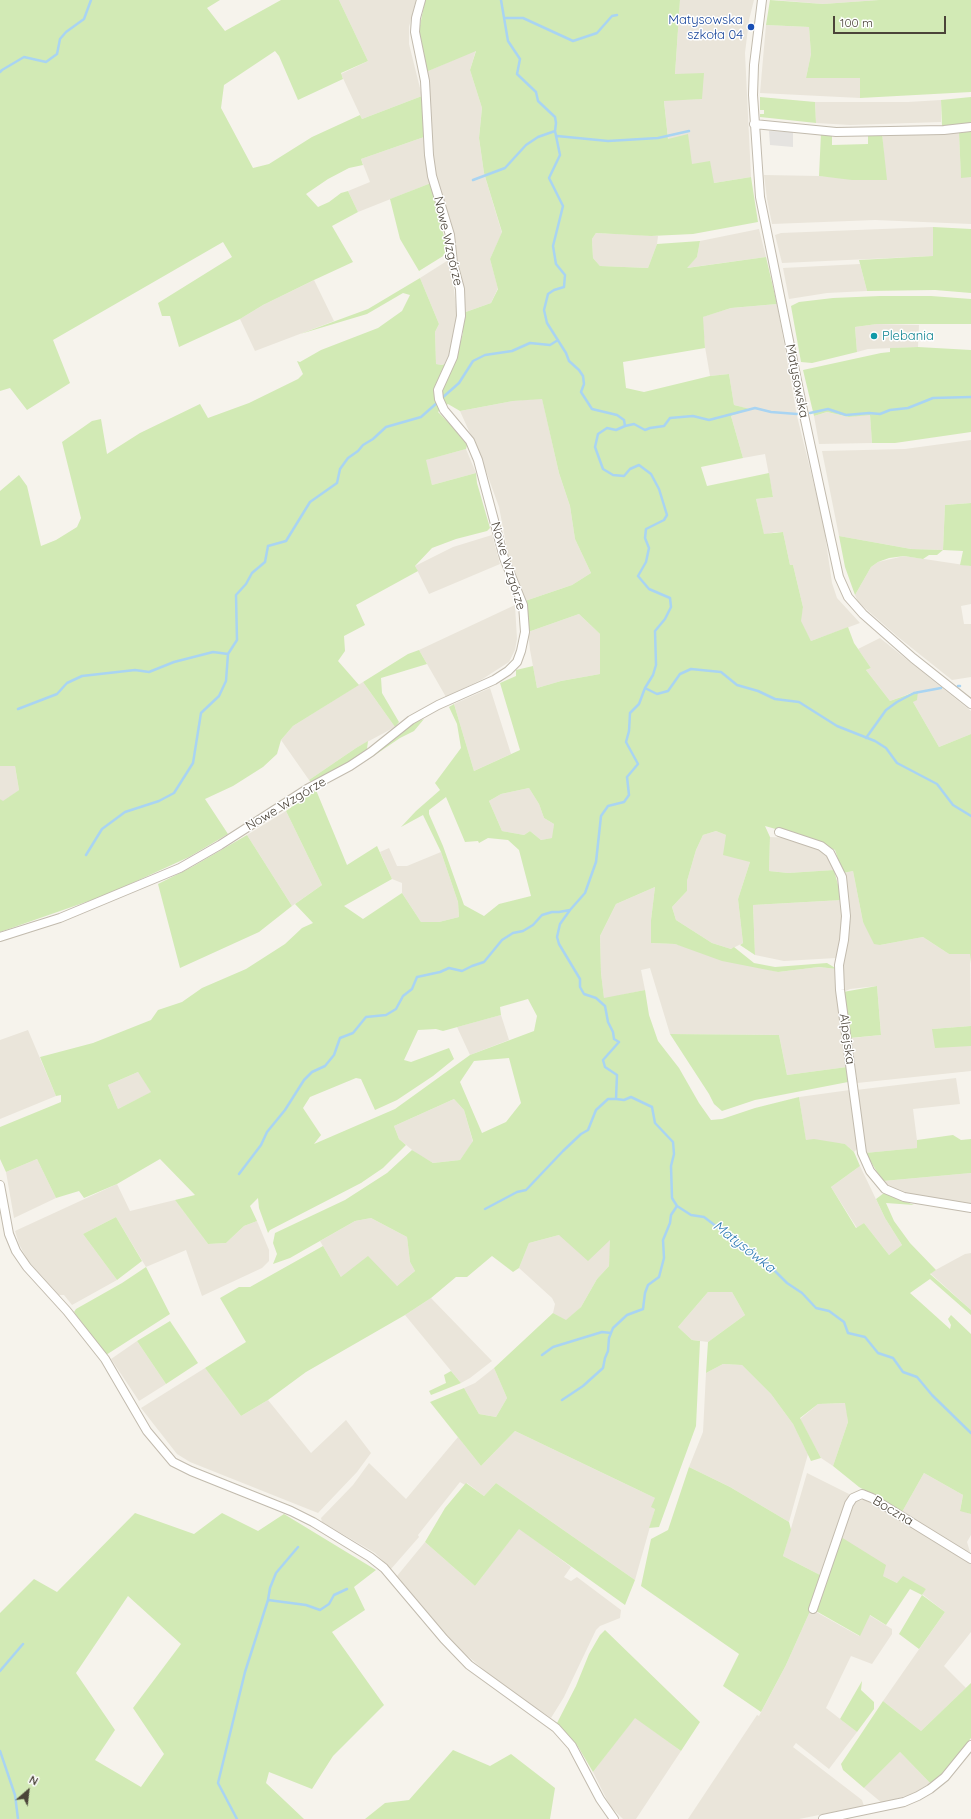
<!DOCTYPE html>
<meta charset="utf-8">
<style>
body{margin:0}
#map{position:relative;width:971px;height:1819px;overflow:hidden;background:#f6f3ec;font-family:Quicksand,sans-serif}
canvas{display:block}
.north{position:absolute;left:8px;top:1771px;width:40px;height:40px;-webkit-text-stroke:3px #fff;paint-order:stroke;rotate:28deg;font-size:11px;font-weight:700;line-height:16px;text-align:center;color:#4b4439}
.north::after{content:'';display:block;margin:auto;width:14px;height:18px;background:#4b4439;clip-path:polygon(50% 0,100% 100%,50% 72%,0 100%)}
.scale{position:absolute;left:833px;top:16px;width:113px;height:18px;box-sizing:border-box;border:2px solid #4b4439;border-top:0;padding-left:5px;font-size:12px;line-height:14px;white-space:nowrap;color:#4b4439;-webkit-text-stroke:3px #fff;paint-order:stroke}
</style>
<div id="map">
<canvas width="971" height="1819"></canvas>
<div class="north">N</div>
<div class="scale">100 m</div>
</div>
<script>
const ctx = document.querySelector('canvas').getContext('2d');
ctx.lineJoin = 'round';
function fillPath(path, color) {
  ctx.fillStyle = color;
  ctx.fill(path, 'evenodd');
}
function shape(rows) {
  const path = new Path2D();
  for (const r of rows) {
    path.moveTo(r[0], r[1]);
    for (let i = 2; i < r.length; i += 2) path.lineTo(r[i], r[i + 1]);
  }
  return path;
}
function stroke(path, color, width, dash) {
  ctx.strokeStyle = color;
  ctx.lineWidth = width;
  ctx.lineCap = dash ? 'butt' : 'round';
  ctx.setLineDash(dash || []);
  ctx.stroke(path);
}
function label(font, color, halo, rows, align = 'center') {
  ctx.font = font + ' Quicksand,sans-serif';
  ctx.lineWidth = 3;
  ctx.setLineDash([]);
  ctx.textBaseline = 'middle';
  ctx.strokeStyle = halo;
  ctx.fillStyle = color;
  for (const [text, x, y, turn = 0] of rows) {
    ctx.save();
    ctx.translate(x, y);
    ctx.rotate((+turn || 0) * Math.PI / 180);
    ctx.textAlign = isNaN(turn) ? turn : align;
    if (halo) ctx.strokeText(text, 0, 0);
    ctx.fillText(text, 0, 0);
    ctx.restore();
  }
}
fillPath(shape([
 [339,0,416,0,409,27,409,44,422,96,362,119,341,74,368,61],
 [680,0,754,0,749,20,745,53,751,177,714,183,692,165,668,139,664,100,702,99,675,74],
 [776,0,879,0,823,4],
 [766,25,809,27,811,54,806,78,860,78,860,98,760,93],
 [476,50,470,70,482,108,479,138,484,173,502,233,490,259,498,288,491,303,463,313,456,255,432,160,431,107,426,72],
 [941,100,941,122,850,125,816,123,815,102,908,102],
 [882,133,959,133,961,177,971,177,971,224,875,220,772,224,767,199,764,175,819,176,852,179,886,180],
 [424,137,431,183,358,212,348,191,370,182,361,159],
 [933,227,934,256,782,263,775,235,781,233],
 [759,229,766,257,686,268,697,257,700,241],
 [596,233,658,236,657,244,648,268,600,266,593,258,592,239],
 [450,259,457,314,454,339,447,363,442,365,436,364,435,332,439,324,420,278],
 [860,264,867,291,827,293,789,299,783,268],
 [314,280,334,321,255,351,240,319,263,305],
 [777,304,797,416,823,521,832,583,837,598,860,623,811,641,800,621,803,607,793,565,790,565,783,532,776,532,764,535,756,499,773,497,765,454,743,458,731,416,749,409,734,405,729,374,710,376,705,347,702,317,731,308],
 [877,324,919,325,918,347,868,349,857,352,855,327],
 [542,398,559,473,570,506,575,539,591,573,572,585,525,601,509,559,499,507,482,460,460,411,513,401],
 [827,412,849,417,870,414,872,443,819,444,814,416],
 [971,440,971,503,945,505,943,550,911,549,839,536,822,451,905,449],
 [466,449,476,473,432,485,425,460],
 [492,535,500,564,429,594,415,566,453,547],
 [904,556,971,566,971,604,961,606,964,624,971,624,971,677,952,680,898,637,858,602,855,595,871,567,878,562],
 [515,605,517,639,515,650,509,662,481,680,446,697,419,650],
 [579,614,600,634,600,674,561,681,537,688,530,650,528,632],
 [880,638,971,711,971,734,939,747,913,702,917,691,890,701,866,670,871,668,858,649],
 [363,682,395,727,356,748,309,780,281,740,293,726],
 [490,688,511,754,474,771,454,704],
 [0,766,15,766,19,790,3,802,0,799],
 [529,788,539,804,544,818,554,824,553,838,541,840,530,831,524,835,502,831,489,801,501,794],
 [286,811,322,885,292,906,247,835],
 [716,831,726,835,750,862,738,899,743,943,731,949,712,943,676,920,672,907,687,891,687,881,696,850,703,835],
 [770,837,791,838,816,846,830,857,834,870,788,873,769,871],
 [389,848,397,866,407,866,441,852,458,902,459,917,439,922,421,922,402,893,402,883,392,879,380,852],
 [853,871,863,922,880,945,923,937,949,954,970,954,971,1026,932,1029,957,1046,971,1046,971,1071,857,1083,852,1038,881,1035,877,986,850,989,843,992,842,966,851,916,843,873],
 [655,887,651,920,651,943,675,944,778,972,819,967,837,969,847,1067,787,1075,779,1035,670,1034,650,968,641,970,645,990,604,999,601,973,600,936,616,904],
 [842,900,842,929,836,958,784,961,755,955,753,905],
 [501,1015,509,1040,470,1055,457,1027],
 [28,1030,56,1096,0,1119,0,1040],
 [138,1072,152,1092,118,1109,108,1085],
 [956,1078,960,1104,913,1109,918,1148,865,1153,856,1090],
 [850,1090,859,1147,854,1152,845,1144,806,1141,799,1097],
 [454,1099,464,1110,473,1142,460,1160,433,1163,417,1154,399,1139,394,1126],
 [37,1159,56,1198,14,1218,6,1172],
 [860,1166,885,1218,902,1245,889,1255,864,1223,857,1228,831,1187],
 [971,1173,971,1205,910,1196,891,1189,883,1181],
 [117,1184,130,1211,175,1200,208,1244,226,1243,244,1226,257,1221,269,1250,269,1261,262,1268,202,1296,186,1250,146,1267,116,1217,83,1234,117,1280,72,1305,64,1295,59,1295,28,1261,19,1244,15,1231],
 [371,1218,407,1237,410,1262,415,1271,397,1286,341,1277,320,1241,355,1221],
 [559,1235,611,1239,609,1266,597,1279,581,1307,566,1321,553,1313,555,1304,552,1298,519,1268,529,1243],
 [971,1253,971,1310,930,1273,965,1254],
 [708,1292,732,1292,745,1315,708,1342,692,1340,678,1327],
 [431,1298,492,1361,470,1378,461,1383,405,1315],
 [137,1341,166,1384,139,1401,111,1359],
 [723,1364,742,1365,771,1394,793,1424,808,1454,789,1522,730,1487,689,1467,703,1432,706,1373],
 [205,1368,241,1416,268,1400,311,1453,346,1420,371,1453,357,1472,318,1513,190,1462,177,1454,141,1408],
 [494,1368,507,1398,496,1417,479,1414,464,1388,475,1383],
 [846,1403,848,1422,833,1466,821,1458,800,1419,818,1404],
 [515,1431,655,1498,655,1509,635,1580,496,1483,484,1496,467,1483,465,1485,460,1482,418,1535,419,1537,391,1569,375,1553,322,1522,321,1518,353,1485,369,1463,406,1499,458,1437,481,1466],
 [807,1473,849,1494,822,1576,783,1556],
 [924,1473,963,1495,960,1510,971,1514,971,1535,967,1542,970,1552,961,1549,902,1512],
 [868,1499,971,1562,971,1632,944,1666,966,1688,921,1731,883,1701,945,1612,922,1594,926,1589,897,1583,883,1576,841,1537,852,1502],
 [519,1528,571,1567,564,1577,571,1581,577,1577,621,1610,620,1618,600,1626,596,1630,564,1697,551,1718,498,1682,456,1646,397,1576,425,1542,475,1586],
 [811,1609,859,1636,869,1615,892,1629,892,1634,872,1664,851,1656,826,1708,857,1732,829,1769,796,1743,793,1747,862,1800,864,1806,799,1819,688,1819,757,1715,759,1716,786,1665],
 [635,1717,681,1751,636,1819,623,1819,610,1806,593,1772],
 [900,1752,931,1784,910,1795,882,1803,864,1788]
]), '#eae5da');
fillPath(shape([
 [0,0,220,0,207,8,225,31,281,0,339,0,368,61,341,73,343,79,298,100,279,56,275,51,224,85,221,108,253,168,269,164,312,137,360,115,362,119,422,96,424,106,424,137,361,159,363,165,349,168,328,179,306,194,318,207,329,202,341,193,348,191,358,212,332,226,353,262,314,280,263,305,240,319,179,347,170,316,162,316,158,303,232,257,223,242,53,340,70,383,27,410,10,388,0,391],
 [425,0,680,0,675,74,704,73,702,99,664,101,668,139,688,134,692,164,710,161,714,183,751,177,758,222,693,234,651,236,596,233,592,239,593,258,600,266,648,268,657,244,700,241,697,257,687,268,766,257,777,304,731,308,703,317,705,348,623,362,626,388,644,392,710,376,729,374,734,405,750,409,731,416,743,458,701,467,707,486,769,473,773,497,756,499,764,534,783,532,790,565,793,565,803,607,801,621,811,641,848,627,854,643,871,668,866,670,890,701,918,691,917,700,913,702,939,747,971,734,971,964,970,954,949,954,923,937,880,945,874,944,863,922,853,871,843,873,835,850,811,839,765,826,770,837,769,871,788,873,834,870,842,900,753,905,755,955,740,945,743,943,738,899,750,862,723,855,726,835,716,831,703,835,696,850,687,881,687,891,672,907,676,920,712,943,731,949,734,947,754,963,775,967,827,963,837,969,819,967,778,972,722,961,675,944,651,943,651,920,655,887,616,904,600,936,601,973,604,998,645,990,649,1015,658,1041,679,1068,699,1103,711,1120,722,1119,755,1108,799,1097,806,1140,814,1139,845,1144,854,1152,860,1166,831,1187,856,1228,864,1223,889,1255,902,1245,885,1218,876,1199,884,1193,914,1205,886,1203,894,1221,910,1243,936,1270,930,1274,971,1310,971,1315,930,1279,910,1293,950,1329,951,1325,948,1319,951,1315,971,1334,971,1514,960,1511,963,1495,924,1473,902,1512,859,1487,833,1466,848,1422,845,1403,818,1404,800,1418,821,1458,811,1461,793,1424,771,1394,742,1365,723,1364,706,1373,708,1342,745,1315,732,1292,708,1292,678,1327,692,1340,700,1341,696,1426,659,1527,649,1528,655,1509,651,1507,655,1498,515,1431,481,1466,430,1402,464,1388,479,1414,496,1417,507,1398,494,1368,553,1313,566,1320,581,1307,597,1279,609,1266,610,1240,588,1261,559,1235,529,1243,519,1268,513,1272,492,1256,467,1277,456,1277,431,1298,405,1315,306,1372,268,1400,241,1416,205,1368,246,1342,220,1298,239,1287,250,1287,323,1246,341,1277,368,1256,397,1286,415,1271,410,1262,407,1237,371,1218,355,1221,290,1258,273,1264,277,1254,273,1243,275,1233,345,1200,387,1173,412,1150,433,1163,460,1160,473,1141,464,1110,454,1099,394,1126,399,1139,406,1145,383,1168,361,1183,270,1230,268,1233,259,1208,258,1198,250,1206,257,1221,244,1226,226,1243,208,1244,175,1200,195,1195,160,1159,117,1184,84,1198,79,1191,56,1198,37,1159,6,1172,0,1159,0,1127,61,1102,61,1095,56,1096,40,1057,93,1043,151,1020,158,1010,182,1002,202,988,246,969,285,944,302,928,313,923,295,904,322,885,286,811,316,790,347,865,377,846,392,879,344,906,363,919,402,893,421,922,439,922,459,917,458,902,441,852,423,815,401,827,416,811,440,790,435,783,461,748,457,724,449,707,454,704,474,771,520,750,500,683,516,676,516,670,533,666,537,688,561,681,600,674,600,634,579,614,528,632,525,601,572,585,591,573,575,539,570,506,559,473,542,399,513,401,460,411,448,404,438,412,468,442,466,449,426,460,432,485,476,473,477,483,490,528,487,531,456,539,432,548,415,566,418,571,356,605,365,625,344,636,345,651,338,661,359,685,293,726,281,740,277,754,263,767,233,786,205,799,228,834,189,857,106,895,0,932,0,799,3,801,19,790,15,766,0,766,0,491,19,475,27,486,41,546,56,540,77,527,81,518,62,442,92,421,101,419,107,454,140,433,200,404,208,418,249,403,298,379,303,374,297,361,300,362,321,350,378,328,402,311,410,295,403,293,367,314,300,334,368,309,420,278,439,324,435,332,436,364,442,365,456,359,463,333,463,313,491,303,498,289,490,259,502,232,484,173,479,138,482,108,470,70,476,51,426,72,418,36],
 [529,788,539,804,544,818,554,824,552,838,541,840,530,831,524,835,502,831,489,801,501,794],
 [446,797,465,842,478,841,479,843,488,838,508,840,519,850,531,896,499,904,484,916,464,905,443,846,429,814,429,810],
 [528,999,537,1016,534,1031,470,1055,395,1109,314,1144,321,1135,303,1108,310,1097,356,1078,361,1079,375,1110,397,1100,433,1076,454,1059,449,1048,411,1062,404,1060,418,1030,436,1029,443,1031,501,1015,500,1007],
 [509,1058,521,1103,506,1122,482,1133,460,1082,474,1061],
 [138,1072,151,1092,118,1109,108,1085],
 [770,0,823,4,879,0,971,0,971,92,860,98,860,78,806,78,811,54,809,27,766,25],
 [760,97,815,102,816,123,760,117,760,114,764,114,764,110,760,110],
 [971,97,971,125,942,126,941,100],
 [971,131,971,177,961,178,959,133],
 [821,133,832,135,832,145,868,144,868,135,882,133,887,180,852,180,819,176],
 [431,183,448,253,419,271,400,239,390,199],
 [933,227,971,229,971,293,935,290,867,291,859,260,933,256],
 [880,296,931,296,971,299,971,324,877,324,855,327,857,352,812,363,801,362,791,306,799,302,833,298],
 [918,347,971,350,971,432,895,443,872,443,870,415,849,417,827,412,814,416,803,370,881,353,890,352,890,348],
 [971,503,971,566,960,565,963,551,943,550,937,555,929,555,923,559,904,556,889,558,878,562,871,567,855,595,845,567,839,536,911,549,943,550,945,505],
 [419,650,427,664,381,678,382,693,399,722,395,727,363,682,408,654],
 [424,719,414,731,400,738,369,759,410,724],
 [368,741,367,749,352,762,312,783,309,780,356,748],
 [247,835,292,906,259,932,180,968,158,884,192,867],
 [877,986,881,1035,850,1038,843,992],
 [971,1026,971,1046,935,1048,932,1029],
 [670,1034,779,1035,787,1075,847,1067,848,1082,755,1100,722,1111,714,1104,709,1094],
 [953,1135,961,1140,971,1139,971,1173,883,1181,865,1153,917,1148,917,1140],
 [116,1217,142,1261,117,1280,83,1234],
 [146,1267,170,1314,106,1355,74,1312,76,1309,122,1283],
 [170,1321,198,1363,166,1384,137,1341],
 [451,1371,461,1383,431,1395,429,1391,446,1383,444,1375],
 [689,1467,730,1487,789,1522,791,1530,783,1556,822,1576,811,1609,786,1665,761,1712,723,1686,739,1654,641,1586,651,1539,668,1530],
 [466,1483,484,1496,496,1483,635,1580,625,1605,519,1529,475,1586,425,1542,445,1508],
 [135,1513,194,1534,222,1513,258,1531,284,1514,376,1570,354,1587,365,1610,332,1632,384,1705,333,1756,312,1789,269,1772,266,1783,304,1819,0,1819,0,1613,34,1579,57,1592],
 [128,1596,181,1644,133,1708,164,1754,141,1787,95,1760,115,1730,76,1673],
 [841,1537,886,1565,883,1576,897,1583,903,1576,926,1589,922,1595,945,1612,919,1649,899,1634,922,1595,910,1589,886,1625,870,1615,860,1636,816,1611],
 [605,1630,700,1722,681,1751,635,1718,593,1772,577,1745,557,1723,576,1686,589,1654,600,1635],
 [862,1681,861,1690,874,1702,874,1709,857,1732,840,1719],
 [971,1683,971,1738,940,1777,931,1784,900,1752,864,1788,843,1770,841,1764,883,1701,921,1731],
 [453,1750,490,1766,511,1754,555,1788,550,1819,365,1819,385,1803,409,1800]
]), '#d2eab5');
fillPath(shape([
 [769,131,793,132,793,147,770,145]
]), '#e5e3e0');
stroke(shape([
 [501,0,508,41,520,59,517,74,536,92,538,101,555,117,556,123,555,131,560,155,549,178,563,206,553,246,556,264,565,275,564,287,554,290,548,294,544,310,547,323,566,353,569,361,579,370,583,376,584,384,581,392,592,409,617,415,624,420,625,426,616,430,607,428,598,434,595,447,603,469,613,475,624,476,630,469,639,465,651,474,659,489,667,515,664,520,646,529,645,538,649,548,646,562,638,576,649,589,670,598,671,607,665,619,655,631,656,665,653,675,645,688,639,704,630,713,629,731,626,742,638,764,627,777,629,795,624,802,608,806,601,816,596,862,585,893,570,910,560,924,557,937,559,944,580,979,580,987,584,994,596,998,605,1006,608,1022,613,1032,614,1039,619,1042,603,1060,605,1067,617,1075,616,1099,624,1100,631,1097,652,1107,655,1123,673,1142,674,1154,671,1166,672,1198,677,1206,691,1215,704,1217,721,1230,728,1233,746,1250,759,1257,765,1266,772,1268,787,1283,802,1293,816,1308,829,1311,844,1322,848,1333,865,1337,878,1353,893,1358,903,1372,917,1377,932,1395,971,1433],
 [504,18,523,18,573,41,597,33,612,16,617,15],
 [0,72,2,70,24,57,46,62,57,54,60,39,66,32,84,19,91,0],
 [557,136,608,141,658,138,689,131],
 [473,180,505,168,526,145,538,137,555,131],
 [442,398,459,383,473,361,485,355,512,351,530,343,550,345,558,340],
 [810,413,828,409,846,415,869,413,880,414,890,410,908,408,933,398,971,397],
 [625,426,634,424,645,430,650,428,664,426,670,418,693,416,709,420,755,408,771,412,797,414],
 [958,686,960,686],
 [645,688,657,694,668,691,680,674,691,669,721,672,737,685,758,691,775,699,799,702,837,726,875,741,886,748,897,763,937,784,953,805,971,816],
 [18,709,57,694,67,683,82,676,135,670,149,672,174,662,213,652,228,654],
 [866,738,886,710,897,702,914,693,941,688],
 [86,855,102,829,125,812,159,801,174,793,193,763,201,713,219,696,226,681,228,654,237,640,236,595,246,584,252,573,265,562,268,546,286,541,310,502,337,483,340,469,348,458,358,451,363,445,373,439,386,427,421,417,438,402],
 [239,1174,261,1145,267,1132,285,1110,304,1080,312,1072,325,1066,334,1055,340,1038,353,1033,366,1017,386,1015,396,1009,403,996,412,989,417,977,440,972,449,968,462,971,472,966,484,962,502,940,513,933,523,931,533,925,542,915,552,912,559,912,570,910],
 [485,1209,517,1192,526,1190,563,1151,581,1134,588,1130,596,1110,608,1099,616,1099],
 [542,1355,553,1347,602,1332,611,1333],
 [562,1400,583,1386,603,1368,605,1358,608,1351,609,1338,613,1328,627,1315,643,1309,645,1293,648,1285,659,1277,664,1258,663,1240,670,1223,671,1215,677,1206],
 [268,1600,306,1605,320,1610,329,1604,334,1595,347,1589],
 [0,1671,23,1644],
 [0,1751,15,1795,18,1819],
 [237,1819,218,1783,245,1672,268,1600,270,1588,276,1573,298,1547]
]), '#a9d4f2', 2.5);
const minor = shape([
 [762,0,754,65,753,95,760,197,804,415,839,577,848,597,863,614,913,658,971,704],
 [754,124,836,132,944,130,971,127],
 [779,832,821,846,830,853,842,877,846,916,844,940,839,965,840,990,862,1153,870,1171,885,1189,904,1197,971,1208],
 [0,937,60,918,180,868,220,845,307,789,350,766,371,752,411,720,438,705,494,680,508,671,517,662,521,651,525,632,523,605,504,558,478,460,470,441,444,410,439,399,438,390,453,357,461,316,460,289,453,263,450,235,432,176,429,155,425,81,415,32,416,18,421,0],
 [0,1185,9,1234,16,1251,27,1267,67,1311,105,1359,147,1431,173,1462,191,1471,291,1511,313,1522,370,1557,384,1568,444,1639,469,1665,556,1728,572,1746,600,1799,614,1819],
 [813,1609,849,1504,853,1498,862,1494,872,1498,971,1559],
 [823,1819,904,1802,918,1796,930,1789,945,1777,971,1745]
]);
stroke(minor, '#c2bbae', 10);
stroke(minor, '#fff', 8);
for (const [x, y, r, color] of [
 [751,27,4,"#1a4fb4"],
 [874,336,4,"#0f9aa8"]
]) {
  const dot = new Path2D();
  dot.arc(x, y, r, 0, 2 * Math.PI);
  ctx.fillStyle = color;
  ctx.fill(dot);
  stroke(dot, '#fff', 1.5);
}
label('13px', '#164399', '#fff', [
 ["Matysowska",743,20],
 ["szkoła 04",743,35]
], 'right');
label('13px', '#4b4439', '#fff', [
 ["Nowe Wzgórze",448,241,77],
 ["Matysowska",797,381,79],
 ["Nowe Wzgórze",508,566,73],
 ["Nowe Wzgórze",286,804,-31],
 ["Alpejska",847,1039,82],
 ["Boczna",893,1511,31]
]);
label('13px', '#0d838f', '#fff', [
 ["Plebania",882,336]
], 'left');
label('italic 14px', '#2e7ab2', '#fff', [
 ["Matysówka",744,1247,38]
]);
</script>
